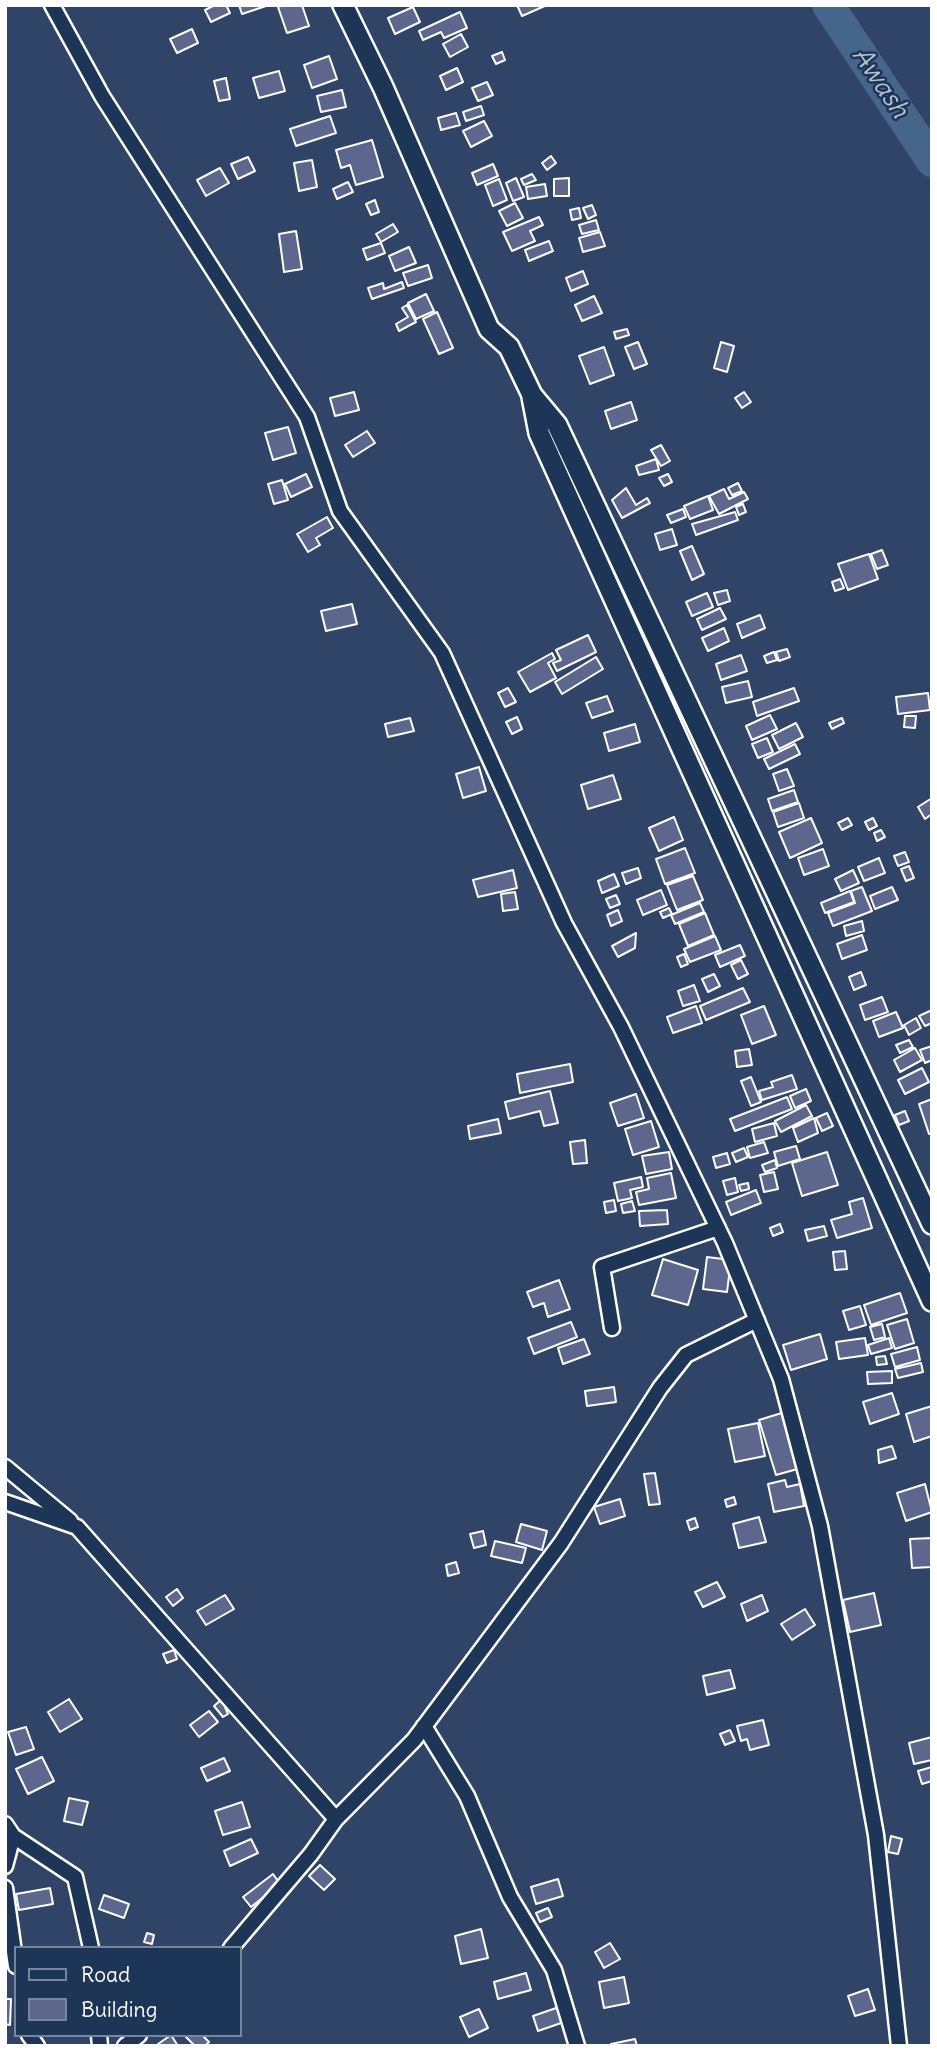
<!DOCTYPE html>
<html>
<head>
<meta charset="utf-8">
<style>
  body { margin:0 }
  #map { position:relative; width:937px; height:2051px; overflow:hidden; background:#304467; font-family:Delius,sans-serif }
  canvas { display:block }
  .frame { position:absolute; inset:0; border:7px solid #fff; pointer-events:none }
  .legend { position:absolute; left:14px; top:1946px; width:228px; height:91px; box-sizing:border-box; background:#1d3557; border:2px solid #77869a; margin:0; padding:9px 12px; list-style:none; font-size:21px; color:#fff }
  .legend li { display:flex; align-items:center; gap:14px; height:35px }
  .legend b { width:35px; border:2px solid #77869a }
</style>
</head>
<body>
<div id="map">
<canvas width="937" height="2051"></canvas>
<div class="frame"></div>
<ul class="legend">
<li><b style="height:9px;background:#1d3557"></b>Road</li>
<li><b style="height:19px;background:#5d668d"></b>Building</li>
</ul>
</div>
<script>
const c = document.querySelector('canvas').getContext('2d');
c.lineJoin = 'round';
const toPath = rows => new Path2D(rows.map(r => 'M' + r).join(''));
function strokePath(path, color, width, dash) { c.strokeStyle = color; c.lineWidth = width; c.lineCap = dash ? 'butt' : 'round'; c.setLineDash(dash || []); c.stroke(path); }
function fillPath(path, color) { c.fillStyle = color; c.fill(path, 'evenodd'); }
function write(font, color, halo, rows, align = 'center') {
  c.font = font + ' Delius,sans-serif'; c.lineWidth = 5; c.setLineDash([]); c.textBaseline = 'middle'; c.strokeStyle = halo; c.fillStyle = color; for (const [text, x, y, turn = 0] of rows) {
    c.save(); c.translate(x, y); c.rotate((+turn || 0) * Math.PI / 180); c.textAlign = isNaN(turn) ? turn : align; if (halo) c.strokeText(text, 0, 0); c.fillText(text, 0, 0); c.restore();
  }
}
strokePath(toPath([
  [828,5,932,161]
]), '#46658b', 32);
const building = toPath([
  [215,5,226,5,230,13,211,22,205,10,215,5],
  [239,5,266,5,266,6,242,14,239,5],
  [283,5,302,5,309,26,287,33,278,7,283,5],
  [517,5,547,5,522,16,517,5],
  [413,7,420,22,395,34,388,18,413,7],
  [460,12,467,28,444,38,441,32,423,40,419,31,460,12],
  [192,29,198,43,177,53,170,39,192,29],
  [461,34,468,47,450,57,443,44,461,34],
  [502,52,505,60,496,64,492,56,502,52],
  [329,56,337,79,312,88,304,65,329,56],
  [457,68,463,82,446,90,440,76,457,68],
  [279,71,285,91,259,98,253,78,279,71],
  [226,78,230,99,219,101,214,81,226,78],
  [487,82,493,95,478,101,472,88,487,82],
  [342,90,346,107,321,112,317,96,342,90],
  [481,106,484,115,466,121,463,112,481,106],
  [456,113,460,125,441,130,438,118,456,113],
  [330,116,336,133,296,146,290,129,330,116],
  [484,121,492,136,471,147,463,131,484,121],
  [372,140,383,177,356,185,350,165,341,168,336,150,372,140],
  [551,156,556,163,547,170,542,163,551,156],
  [248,157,255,171,238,179,231,164,248,157],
  [312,160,317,187,299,191,294,163,312,160],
  [493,164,498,176,477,185,472,173,493,164],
  [220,168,229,183,206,196,197,180,220,168],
  [532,174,536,180,524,185,521,179,532,174],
  [516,178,524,197,513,201,506,183,516,178],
  [569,178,569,196,554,196,554,179,569,178],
  [499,179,507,200,493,206,485,185,499,179],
  [348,182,353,192,337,199,333,189,348,182],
  [545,184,547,196,528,199,526,187,545,184],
  [375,200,379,212,371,215,366,204,375,200],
  [515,203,523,218,507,226,499,211,515,203],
  [592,205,596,215,588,219,583,208,592,205],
  [579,208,581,218,572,220,570,210,579,208],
  [539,217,543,225,530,231,535,241,512,251,503,232,539,217],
  [596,220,599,230,582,234,579,225,596,220],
  [393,224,398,232,381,242,376,234,393,224],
  [296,231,302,269,284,272,279,234,296,231],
  [600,232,605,246,583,252,579,238,600,232],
  [549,241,553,251,529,261,525,250,549,241],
  [381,243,385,253,367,260,363,249,381,243],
  [409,247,416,263,395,271,389,256,409,247],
  [428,265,432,278,408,286,403,273,428,265],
  [583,271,588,284,571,291,566,278,583,271],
  [402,282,404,288,372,299,368,288,383,283,384,289,402,282],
  [426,294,434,311,416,319,408,303,426,294],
  [594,296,602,313,582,321,575,305,594,296],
  [407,305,416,322,399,331,396,324,408,317,402,308,407,305],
  [437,312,453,348,439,354,423,319,437,312],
  [627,329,629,335,616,339,614,332,627,329],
  [638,342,647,364,634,369,625,347,638,342],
  [721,342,734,346,727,372,714,368,721,342],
  [604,347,614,375,590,384,579,356,604,347],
  [354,392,359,410,335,416,330,398,354,392],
  [744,392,751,402,742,408,735,398,744,392],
  [631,402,637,420,611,429,605,411,631,402],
  [288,427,296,453,273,460,265,433,288,427],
  [367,431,375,443,353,457,345,445,367,431],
  [661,445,670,461,661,466,651,450,661,445],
  [656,459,659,470,639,475,636,466,656,459],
  [306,474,312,487,291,497,285,484,306,474],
  [668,474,672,482,664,486,659,478,668,474],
  [282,480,288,500,274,504,268,484,282,480],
  [738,483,742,491,732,495,728,488,738,483],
  [626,488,636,505,647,498,650,503,622,518,612,500,626,488],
  [724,489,729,499,744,492,748,499,719,514,709,496,724,489],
  [708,496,713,510,690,519,684,506,708,496],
  [743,504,746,512,739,515,736,507,743,504],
  [683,509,686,517,671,523,667,515,683,509],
  [735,512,738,520,696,535,692,524,735,512],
  [327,517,333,528,316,538,320,545,308,552,297,534,327,517],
  [672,529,677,545,660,550,655,534,672,529],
  [692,546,704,574,692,580,680,551,692,546],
  [882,550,888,565,877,569,871,554,882,550],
  [869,554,878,579,848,590,838,564,869,554],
  [840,579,844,588,835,591,832,582,840,579],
  [727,590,730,601,718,605,714,593,727,590],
  [707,593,713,607,692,616,686,602,707,593],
  [352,604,357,624,326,631,321,611,352,604],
  [720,608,726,619,702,630,697,619,720,608],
  [760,615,765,628,742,638,737,624,760,615],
  [724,628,729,641,708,651,702,638,724,628],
  [588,635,596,652,557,671,553,663,561,660,556,650,588,635],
  [787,649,790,657,779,661,776,652,787,649],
  [774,652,777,660,767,663,764,656,774,652],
  [552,653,555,659,548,663,556,678,530,692,518,672,552,653],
  [741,655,747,671,721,680,716,664,741,655],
  [596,657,603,669,562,694,555,682,596,657],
  [748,681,752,697,726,703,722,687,748,681],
  [508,688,516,702,505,707,498,693,508,688],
  [794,688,799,701,757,716,753,702,794,688],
  [928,693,930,710,898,714,896,697,928,693],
  [607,696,613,711,592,718,586,703,607,696],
  [770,715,777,729,752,740,746,726,770,715],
  [905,716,916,716,915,728,904,727,905,716],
  [517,717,522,729,512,734,506,722,517,717],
  [410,718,414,731,388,737,385,724,410,718],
  [842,718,844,723,832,729,829,723,842,718],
  [796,723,803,737,779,749,772,735,796,723],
  [635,724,640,742,609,751,604,733,635,724],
  [767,738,773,752,758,758,752,744,767,738],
  [795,744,800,754,769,769,764,759,795,744],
  [479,767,486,791,463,798,456,774,479,767],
  [787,769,794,786,779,791,773,774,787,769],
  [613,775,621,799,588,809,581,785,613,775],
  [794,790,798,802,772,811,768,799,794,790],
  [932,798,932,814,925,819,918,807,932,798],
  [799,803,804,818,778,827,773,812,799,803],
  [674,817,683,840,659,851,649,828,674,817],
  [811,818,822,843,790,858,779,832,811,818],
  [848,818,852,825,842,830,838,823,848,818],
  [873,818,877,826,869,830,865,822,873,818],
  [881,830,885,837,877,841,874,833,881,830],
  [685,848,695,873,665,884,656,859,685,848],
  [823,849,829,866,804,875,798,858,823,849],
  [905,852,909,862,898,866,894,856,905,852],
  [879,858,885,873,864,881,858,867,879,858],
  [909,866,914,878,906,881,901,869,909,866],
  [638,868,641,878,626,884,622,873,638,868],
  [513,870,517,888,478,897,473,880,513,870],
  [853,870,859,883,841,891,835,879,853,870],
  [614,874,619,886,602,893,598,881,614,874],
  [693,876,703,900,677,910,667,885,693,876],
  [862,887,872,911,833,926,828,913,855,903,851,891,862,887],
  [892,887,898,900,875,909,870,896,892,887],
  [661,890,667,905,643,915,637,900,661,890],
  [850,891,854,902,825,913,821,903,850,891],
  [515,892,518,909,503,911,501,894,515,892],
  [616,895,620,904,610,908,606,899,616,895],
  [700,903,704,912,675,924,671,915,700,903],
  [669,908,672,914,663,918,660,912,669,908],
  [618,910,622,921,611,926,607,915,618,910],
  [705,913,714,935,688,946,679,924,705,913],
  [862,921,864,931,846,936,844,926,862,921],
  [636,933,635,948,618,957,612,946,636,933],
  [862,935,867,950,842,959,837,944,862,935],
  [715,936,721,950,690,962,684,949,715,936],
  [740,945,745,956,720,967,715,955,740,945],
  [684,954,688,964,681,967,677,957,684,954],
  [741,960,748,974,738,979,731,965,741,960],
  [861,972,866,985,854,990,849,977,861,972],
  [714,974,720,986,708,992,702,979,714,974],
  [694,985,700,1001,683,1006,678,991,694,985],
  [743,988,750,1002,706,1020,700,1006,743,988],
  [882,997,888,1012,865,1020,860,1005,882,997],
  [696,1006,702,1023,673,1033,667,1017,696,1006],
  [764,1006,776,1035,752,1044,741,1015,764,1006],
  [932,1010,932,1023,925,1026,919,1016,932,1010],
  [896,1012,903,1028,879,1037,873,1021,896,1012],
  [916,1018,921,1028,909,1035,904,1025,916,1018],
  [909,1040,913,1047,900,1053,896,1045,909,1040],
  [932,1046,932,1060,925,1063,920,1050,932,1046],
  [915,1048,922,1060,900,1072,894,1060,915,1048],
  [749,1049,752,1065,737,1067,735,1051,749,1049],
  [570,1064,573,1082,520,1093,517,1074,570,1064],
  [922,1068,929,1082,905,1094,898,1080,922,1068],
  [792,1075,797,1089,762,1100,759,1091,773,1087,771,1082,792,1075],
  [751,1077,761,1102,751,1106,741,1081,751,1077],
  [806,1089,811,1101,795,1108,790,1096,806,1089],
  [550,1091,558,1123,544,1126,540,1111,509,1119,505,1102,550,1091],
  [636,1094,644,1118,618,1126,610,1103,636,1094],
  [787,1097,792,1109,735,1131,730,1119,787,1097],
  [932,1099,932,1133,929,1134,919,1104,932,1099],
  [806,1105,812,1116,781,1132,775,1121,806,1105],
  [905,1111,909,1121,899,1125,895,1115,905,1111],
  [827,1113,833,1126,822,1131,816,1118,827,1113],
  [814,1118,818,1133,798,1142,793,1128,814,1118],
  [498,1119,501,1133,470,1139,468,1126,498,1119],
  [651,1121,659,1147,633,1155,625,1129,651,1121],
  [774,1123,777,1136,755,1142,752,1129,774,1123],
  [585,1140,587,1163,573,1164,570,1142,585,1140],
  [764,1142,768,1153,750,1158,747,1147,764,1142],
  [796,1146,800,1159,778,1166,774,1152,796,1146],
  [744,1148,748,1157,736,1162,732,1153,744,1148],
  [669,1152,672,1169,646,1174,642,1156,669,1152],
  [827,1152,838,1185,802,1196,792,1163,827,1152],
  [727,1153,730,1164,716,1168,713,1157,727,1153],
  [775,1160,777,1168,765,1172,762,1165,775,1160],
  [774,1172,778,1189,764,1192,760,1175,774,1172],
  [671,1173,676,1198,639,1205,636,1192,649,1189,647,1178,671,1173],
  [641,1177,643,1187,630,1190,632,1198,618,1201,614,1183,641,1177],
  [735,1178,738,1192,727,1195,723,1181,735,1178],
  [748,1183,749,1189,741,1191,739,1185,748,1183],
  [756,1190,761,1203,731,1215,726,1202,756,1190],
  [863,1198,872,1228,837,1238,831,1220,852,1214,849,1202,863,1198],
  [614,1200,616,1211,606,1213,604,1202,614,1200],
  [632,1201,635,1211,623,1213,621,1204,632,1201],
  [667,1210,668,1224,640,1226,639,1211,667,1210],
  [780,1224,783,1232,773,1236,770,1228,780,1224],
  [824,1226,827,1236,808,1241,805,1230,824,1226],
  [845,1251,847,1269,835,1270,833,1252,845,1251],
  [707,1257,731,1260,727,1292,703,1289,707,1257],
  [663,1259,698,1270,688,1305,652,1295,663,1259],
  [559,1280,570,1309,548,1317,544,1303,533,1307,527,1292,559,1280],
  [900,1293,907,1313,871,1325,864,1305,900,1293],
  [860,1306,866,1325,849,1330,843,1311,860,1306],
  [907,1319,914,1343,895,1349,887,1325,907,1319],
  [571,1322,577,1337,534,1354,528,1338,571,1322],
  [882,1324,885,1337,874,1340,870,1327,882,1324],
  [820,1334,827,1359,791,1370,783,1345,820,1334],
  [865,1338,868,1355,839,1359,836,1342,865,1338],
  [889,1338,892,1348,871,1354,868,1345,889,1338],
  [584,1339,590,1354,563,1364,558,1348,584,1339],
  [917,1347,920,1360,895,1367,891,1354,917,1347],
  [885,1356,887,1364,877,1365,876,1357,885,1356],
  [921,1363,923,1372,898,1378,895,1369,921,1363],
  [892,1371,892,1383,868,1384,867,1372,892,1371],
  [614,1387,616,1402,587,1406,585,1391,614,1387],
  [892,1393,899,1414,870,1424,863,1402,892,1393],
  [932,1406,932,1436,914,1442,906,1414,932,1406],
  [785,1412,801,1468,776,1475,759,1420,785,1412],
  [758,1423,765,1456,735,1462,728,1429,758,1423],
  [892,1446,896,1458,879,1463,878,1450,892,1446],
  [655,1473,660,1504,649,1505,644,1474,655,1473],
  [785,1480,787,1487,800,1484,804,1506,774,1512,768,1484,785,1480],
  [925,1484,932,1512,906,1521,897,1493,925,1484],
  [734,1497,736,1504,727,1507,725,1500,734,1497],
  [620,1499,625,1516,600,1524,594,1507,620,1499],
  [759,1517,766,1542,739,1548,733,1524,759,1517],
  [695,1518,698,1527,690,1530,687,1521,695,1518],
  [521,1524,547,1531,542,1550,516,1542,521,1524],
  [483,1531,486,1545,474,1548,470,1534,483,1531],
  [932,1538,932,1567,912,1568,910,1539,932,1538],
  [495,1541,526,1548,522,1563,491,1556,495,1541],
  [456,1562,459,1573,448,1576,446,1565,456,1562],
  [717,1582,725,1597,703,1607,695,1592,717,1582],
  [177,1589,183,1598,173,1606,166,1597,177,1589],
  [874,1593,881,1625,850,1632,843,1600,874,1593],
  [225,1595,234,1609,206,1625,197,1611,225,1595],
  [762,1595,768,1611,747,1621,741,1604,762,1595],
  [805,1609,815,1625,792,1640,781,1624,805,1609],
  [174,1650,177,1659,167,1663,163,1654,174,1650],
  [730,1670,735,1688,707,1695,703,1676,730,1670],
  [69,1699,82,1719,60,1732,48,1712,69,1699],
  [222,1699,228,1706,225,1707,228,1714,223,1717,214,1706,222,1699],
  [209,1711,218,1722,199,1737,190,1725,209,1711],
  [763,1720,769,1745,750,1750,747,1739,741,1741,737,1726,763,1720],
  [26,1727,34,1749,16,1755,8,1732,26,1727],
  [730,1730,735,1741,725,1745,720,1734,730,1730],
  [932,1737,932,1760,914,1764,909,1743,932,1737],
  [42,1757,54,1781,28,1794,16,1769,42,1757],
  [224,1758,230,1771,207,1781,201,1768,224,1758],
  [932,1767,932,1781,922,1784,918,1771,932,1767],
  [69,1798,88,1802,82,1825,64,1821,69,1798],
  [242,1802,250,1827,223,1835,215,1811,242,1802],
  [891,1836,902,1839,898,1854,888,1852,891,1836],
  [251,1839,258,1853,230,1866,224,1851,251,1839],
  [320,1865,335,1879,324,1890,309,1876,320,1865],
  [273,1874,280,1884,251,1907,243,1897,273,1874],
  [558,1879,563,1896,536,1904,531,1887,558,1879],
  [50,1888,53,1904,19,1910,16,1894,50,1888],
  [104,1895,129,1904,124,1918,99,1909,104,1895],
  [548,1908,552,1917,540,1922,536,1913,548,1908],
  [481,1929,488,1958,461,1964,455,1936,481,1929],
  [147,1933,154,1935,152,1944,144,1942,147,1933],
  [610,1943,620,1959,604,1968,595,1952,610,1943],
  [526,1973,531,1990,498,1999,494,1982,526,1973],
  [624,1977,629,2003,604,2008,599,1982,624,1977],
  [868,1989,875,2010,855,2016,848,1996,868,1989],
  [5,1999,11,1999,10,2025,5,2024,5,1999],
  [559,2007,564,2022,538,2031,533,2016,559,2007],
  [479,2009,488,2028,469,2037,460,2017,479,2009],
  [171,2035,178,2046,159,2046,158,2044,171,2035],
  [184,2035,202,2035,209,2042,205,2046,195,2046,184,2035],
  [635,2039,637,2046,611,2046,611,2044,635,2039]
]);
fillPath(building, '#5d668d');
strokePath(building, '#fff', 2);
const minor = toPath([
  [52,5,102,96,307,417,340,511,442,653,564,923,621,1027,725,1243,781,1379,820,1526,876,1835,899,2046],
  [612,1328,602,1267,718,1228],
  [5,1467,70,1521],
  [5,1502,77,1527,336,1819],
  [424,1726,467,1796,510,1897,554,1970,577,2046],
  [5,1824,13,1836,75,1877,91,1948],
  [5,1866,13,1836],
  [5,1888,16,1966],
  [231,1948,311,1854,336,1819,414,1740,561,1543,660,1388,686,1355,757,1320],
  [29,2035,37,2046],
  [99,2035,100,2046],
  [125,2046,139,2035]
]);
const secondary = toPath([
  [343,5,383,87,489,329,509,347,532,395,557,425,932,1224],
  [532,397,539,433,932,1301]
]);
strokePath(minor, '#fff', 19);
strokePath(secondary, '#fff', 24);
strokePath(minor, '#1d3557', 14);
strokePath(secondary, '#1d3557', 19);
write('italic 26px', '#b5c1d1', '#1d3557', [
  ["Awash",880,83,56]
]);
</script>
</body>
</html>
